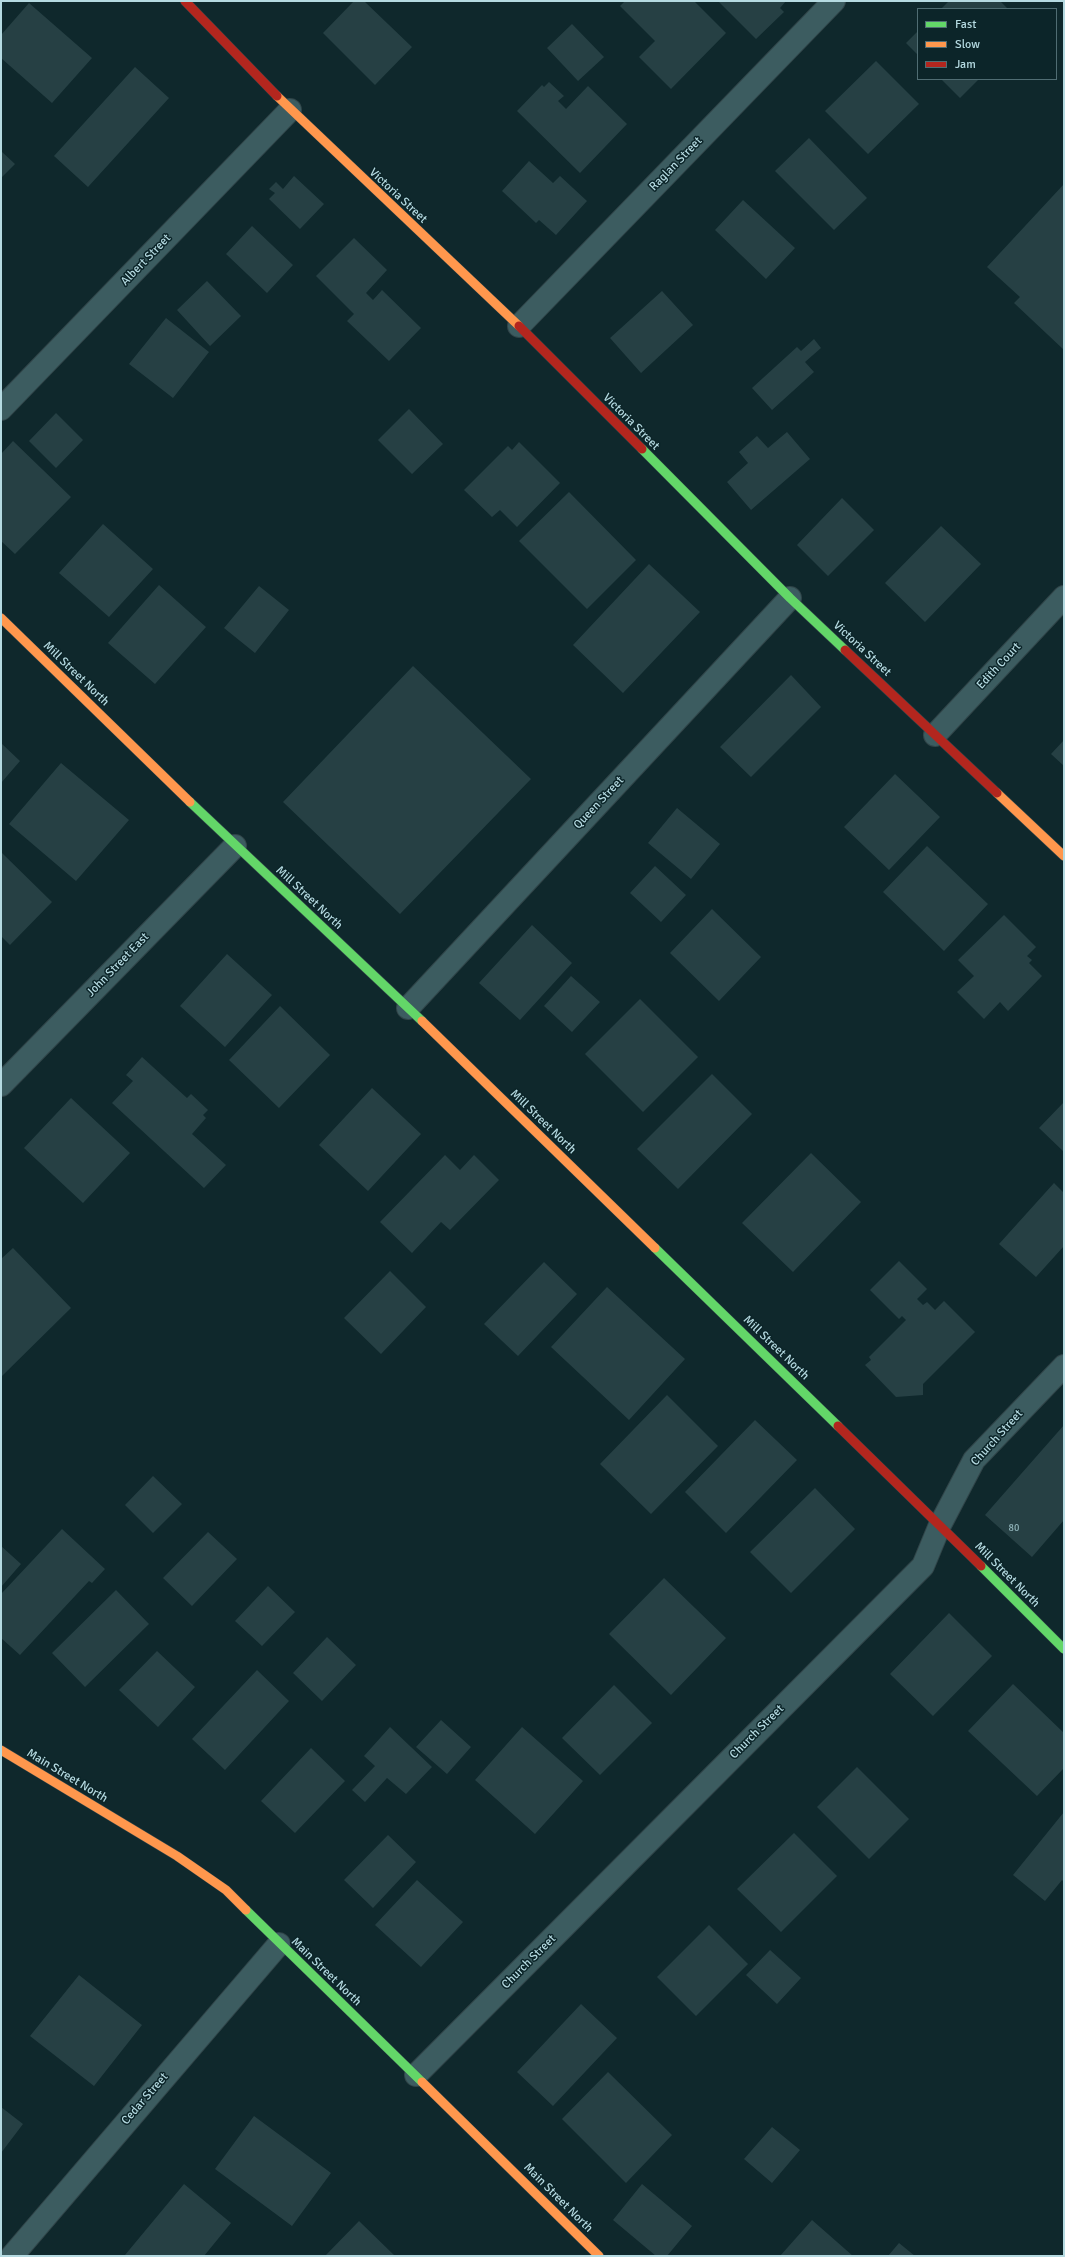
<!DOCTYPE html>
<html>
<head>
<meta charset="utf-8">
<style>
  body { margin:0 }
  #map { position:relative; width:1065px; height:2257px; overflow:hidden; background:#0f282c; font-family:Signika,sans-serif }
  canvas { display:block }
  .frame { position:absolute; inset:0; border:2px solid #b5dae1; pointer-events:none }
  .legend { position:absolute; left:917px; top:8px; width:140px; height:72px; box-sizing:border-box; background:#0c2529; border:1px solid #506d73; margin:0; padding:5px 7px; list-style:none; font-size:12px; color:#b5dae1 }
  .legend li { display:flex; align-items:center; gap:8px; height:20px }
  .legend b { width:20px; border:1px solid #506d73 }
</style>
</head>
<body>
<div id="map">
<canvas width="1065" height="2257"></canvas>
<div class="frame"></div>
<ul class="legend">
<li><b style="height:5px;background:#63d668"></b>Fast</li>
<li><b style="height:5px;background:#ff974d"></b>Slow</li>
<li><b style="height:5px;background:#b3261e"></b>Jam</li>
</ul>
</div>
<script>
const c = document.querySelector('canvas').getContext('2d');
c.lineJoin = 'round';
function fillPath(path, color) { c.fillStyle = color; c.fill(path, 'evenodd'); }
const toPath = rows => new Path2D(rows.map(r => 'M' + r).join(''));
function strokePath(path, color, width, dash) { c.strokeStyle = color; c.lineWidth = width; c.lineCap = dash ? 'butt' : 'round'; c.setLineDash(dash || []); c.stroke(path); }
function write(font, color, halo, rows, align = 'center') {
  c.font = font + ' Signika,sans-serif'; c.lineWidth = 3; c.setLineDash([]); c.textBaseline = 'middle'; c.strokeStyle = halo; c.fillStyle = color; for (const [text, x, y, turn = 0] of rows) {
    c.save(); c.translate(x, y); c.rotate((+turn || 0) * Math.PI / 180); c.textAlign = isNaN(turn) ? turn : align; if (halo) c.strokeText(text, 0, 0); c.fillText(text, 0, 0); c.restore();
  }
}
fillPath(toPath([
  [354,1,364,1,412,47,375,85,323,33],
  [625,1,694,1,726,33,671,89,639,57,655,41,620,6],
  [718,1,786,1,780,8,784,12,756,39],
  [949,1,1000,1,1008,9,941,9],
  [29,3,92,58,52,103,1,58,1,35],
  [572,24,604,57,578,81,547,48],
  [918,31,918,55,906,43],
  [876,61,919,104,868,154,825,111],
  [135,67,169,98,88,187,54,156],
  [941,79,979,79,960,98],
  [549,82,564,96,558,101,566,109,588,86,627,124,580,173,517,111,542,85,544,87],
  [809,138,867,198,834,230,775,171],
  [1,151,15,164,1,178],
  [529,161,553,183,560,176,587,201,556,235,539,220,536,223,502,191],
  [294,176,324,204,300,229,269,199,275,193,269,189,276,182,283,189],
  [1064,184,1064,350,1014,303,1020,297,987,267],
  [743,200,795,248,766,279,715,230],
  [252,226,293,265,267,293,226,254],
  [354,238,387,270,366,293,373,300,382,290,421,328,389,361,347,321,354,314,316,276],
  [207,281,241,316,210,346,177,310],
  [662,291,693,325,641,373,610,338],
  [166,318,209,352,173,398,129,364],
  [814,339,821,348,805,362,814,372,772,410,752,388,797,347,801,351],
  [409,409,443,444,412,474,378,440],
  [56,413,83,440,56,468,29,441],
  [787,432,810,459,751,510,727,482,748,463,739,452,757,436,768,448],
  [13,441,71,497,15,554,1,541,1,454],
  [519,442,560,483,517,527,500,510,492,517,464,490,508,446,512,450],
  [569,492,636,560,587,609,519,541],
  [842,498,874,530,828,576,797,545],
  [103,524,153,569,109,617,59,573],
  [941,526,981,564,925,622,885,583],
  [649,564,700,612,623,693,573,645],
  [159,585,206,627,155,684,108,643],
  [259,586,289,610,255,653,224,628],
  [413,666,531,779,400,914,283,802],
  [791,675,821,707,751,777,720,747],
  [1064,740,1064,766,1051,754],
  [1,743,20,761,1,783],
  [61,763,129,820,76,881,9,824],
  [895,774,940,817,889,870,844,827],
  [677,808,720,844,691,879,648,843],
  [927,846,988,904,944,951,883,892],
  [1,852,52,902,10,945,1,936],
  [655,866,686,895,661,922,630,893],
  [712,909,761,957,719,1001,670,953],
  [1004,915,1036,947,1027,956,1032,960,1029,963,1042,976,1008,1011,1000,1002,984,1019,957,992,974,976,958,960],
  [532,925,572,963,520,1020,479,983],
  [227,954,272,995,225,1047,180,1006],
  [571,976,600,1002,572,1032,544,1006],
  [640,999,698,1057,643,1112,585,1054],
  [280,1006,330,1055,279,1108,229,1060],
  [142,1057,187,1098,191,1094,208,1110,203,1115,206,1118,192,1134,226,1165,204,1188,112,1103,133,1081,126,1075],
  [712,1074,752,1114,678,1189,637,1149],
  [372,1088,421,1134,368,1191,319,1145],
  [71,1098,130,1153,83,1203,24,1148],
  [1064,1102,1064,1152,1039,1128],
  [811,1153,861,1202,793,1272,742,1223],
  [445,1155,460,1170,474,1155,499,1180,450,1230,441,1222,412,1253,380,1222],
  [1054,1183,1064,1193,1064,1246,1036,1277,999,1244],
  [13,1248,71,1308,1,1377,1,1259],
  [899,1261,927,1289,917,1299,923,1305,927,1302,935,1310,944,1301,975,1332,923,1384,923,1395,896,1397,865,1365,871,1360,869,1357,906,1320,902,1316,899,1319,870,1290],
  [544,1262,577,1294,518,1356,484,1324],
  [390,1271,426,1307,381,1354,344,1318],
  [607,1287,685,1359,629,1420,551,1347],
  [667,1395,718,1446,651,1514,600,1464],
  [755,1420,797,1460,726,1533,685,1492],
  [1064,1425,1064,1520,1032,1557,985,1515],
  [153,1476,182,1504,153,1533,125,1505],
  [815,1488,855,1529,791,1593,750,1552],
  [62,1529,105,1569,92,1583,89,1581,20,1655,1,1638,1,1594],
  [208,1532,237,1559,192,1606,163,1578],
  [1,1546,21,1564,1,1587],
  [664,1578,726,1638,671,1695,609,1634],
  [268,1586,295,1612,262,1646,235,1621],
  [116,1590,149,1624,85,1687,52,1653],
  [949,1613,992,1656,933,1716,890,1674],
  [327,1637,356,1665,322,1701,293,1673],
  [157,1651,195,1687,158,1727,119,1690],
  [257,1670,289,1701,225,1770,192,1739],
  [1013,1684,1064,1733,1064,1768,1037,1796,968,1731],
  [614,1685,652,1723,600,1775,562,1738],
  [441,1720,471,1747,447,1774,416,1747],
  [390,1727,432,1767,406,1794,387,1778,365,1802,352,1790,375,1766,364,1756],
  [522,1727,583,1781,535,1834,475,1780],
  [311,1748,345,1781,295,1833,261,1801],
  [857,1767,909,1819,869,1859,817,1807],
  [1064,1812,1064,1882,1062,1880,1045,1901,1013,1875],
  [794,1833,837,1876,781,1932,737,1889],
  [388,1835,416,1862,373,1908,344,1880],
  [417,1880,463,1922,421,1967,375,1925],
  [709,1925,748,1964,696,2016,657,1977],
  [770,1950,801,1978,777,2004,746,1975],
  [79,1975,142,2025,94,2086,30,2036],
  [581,2004,617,2038,553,2106,517,2072],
  [608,2072,672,2135,626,2183,562,2119],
  [1,2107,23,2124,1,2153],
  [254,2116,331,2173,292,2226,215,2169],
  [772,2127,800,2150,772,2183,744,2159],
  [184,2184,231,2223,204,2256,126,2256,125,2255],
  [642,2184,692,2226,667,2256,656,2256,613,2220],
  [812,2220,853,2256,780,2256],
  [359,2221,395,2256,325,2256],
  [899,2243,915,2256,888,2256]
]), '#264044');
const street = toPath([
  [519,326,834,1],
  [1,409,290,110],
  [935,735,1064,597],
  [408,1008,790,598],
  [1,1085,235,846],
  [416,2075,923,1566,940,1525,974,1460,1064,1366],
  [12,2256,279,1944]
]);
const fast = toPath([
  [642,449,790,598,845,650],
  [190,802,422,1021],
  [655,1248,838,1426],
  [981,1566,1064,1649],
  [246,1910,422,2082]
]);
const slow = toPath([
  [277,96,519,326],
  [1,618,190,802],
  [997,793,1064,856],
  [422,1021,655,1248],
  [1,1750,177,1856,226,1890,246,1910],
  [422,2082,599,2256]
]);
const jam = toPath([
  [185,1,277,96],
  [519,326,642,449],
  [845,650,997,793],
  [838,1426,981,1566]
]);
strokePath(street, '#314549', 24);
strokePath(fast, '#314549', 10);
strokePath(slow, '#314549', 10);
strokePath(jam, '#314549', 10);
strokePath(street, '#3c5c60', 22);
strokePath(fast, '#63d668', 9);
strokePath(slow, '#ff974d', 9);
strokePath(jam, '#b3261e', 9);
write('10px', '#91b4ba', null, [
  ["80",1014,1528]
]);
write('12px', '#b5dae1', '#0c2529', [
  ["Raglan Street",676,164,-46],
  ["Victoria Street",398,196,43],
  ["Albert Street",146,260,-46],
  ["Victoria Street",631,422,45],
  ["Victoria Street",862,649,43],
  ["Edith Court",999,666,-47],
  ["Mill Street North",76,674,44],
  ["Queen Street",599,803,-47],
  ["Mill Street North",309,898,43],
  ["John Street East",118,965,-46],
  ["Mill Street North",543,1122,44],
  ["Mill Street North",776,1348,44],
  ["Church Street",997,1438,-48],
  ["Mill Street North",1007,1575,45],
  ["Church Street",757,1732,-45],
  ["Main Street North",67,1776,31],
  ["Church Street",529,1962,-45],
  ["Main Street North",326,1972,44],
  ["Cedar Street",145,2099,-49],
  ["Main Street North",558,2198,45]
]);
</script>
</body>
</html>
